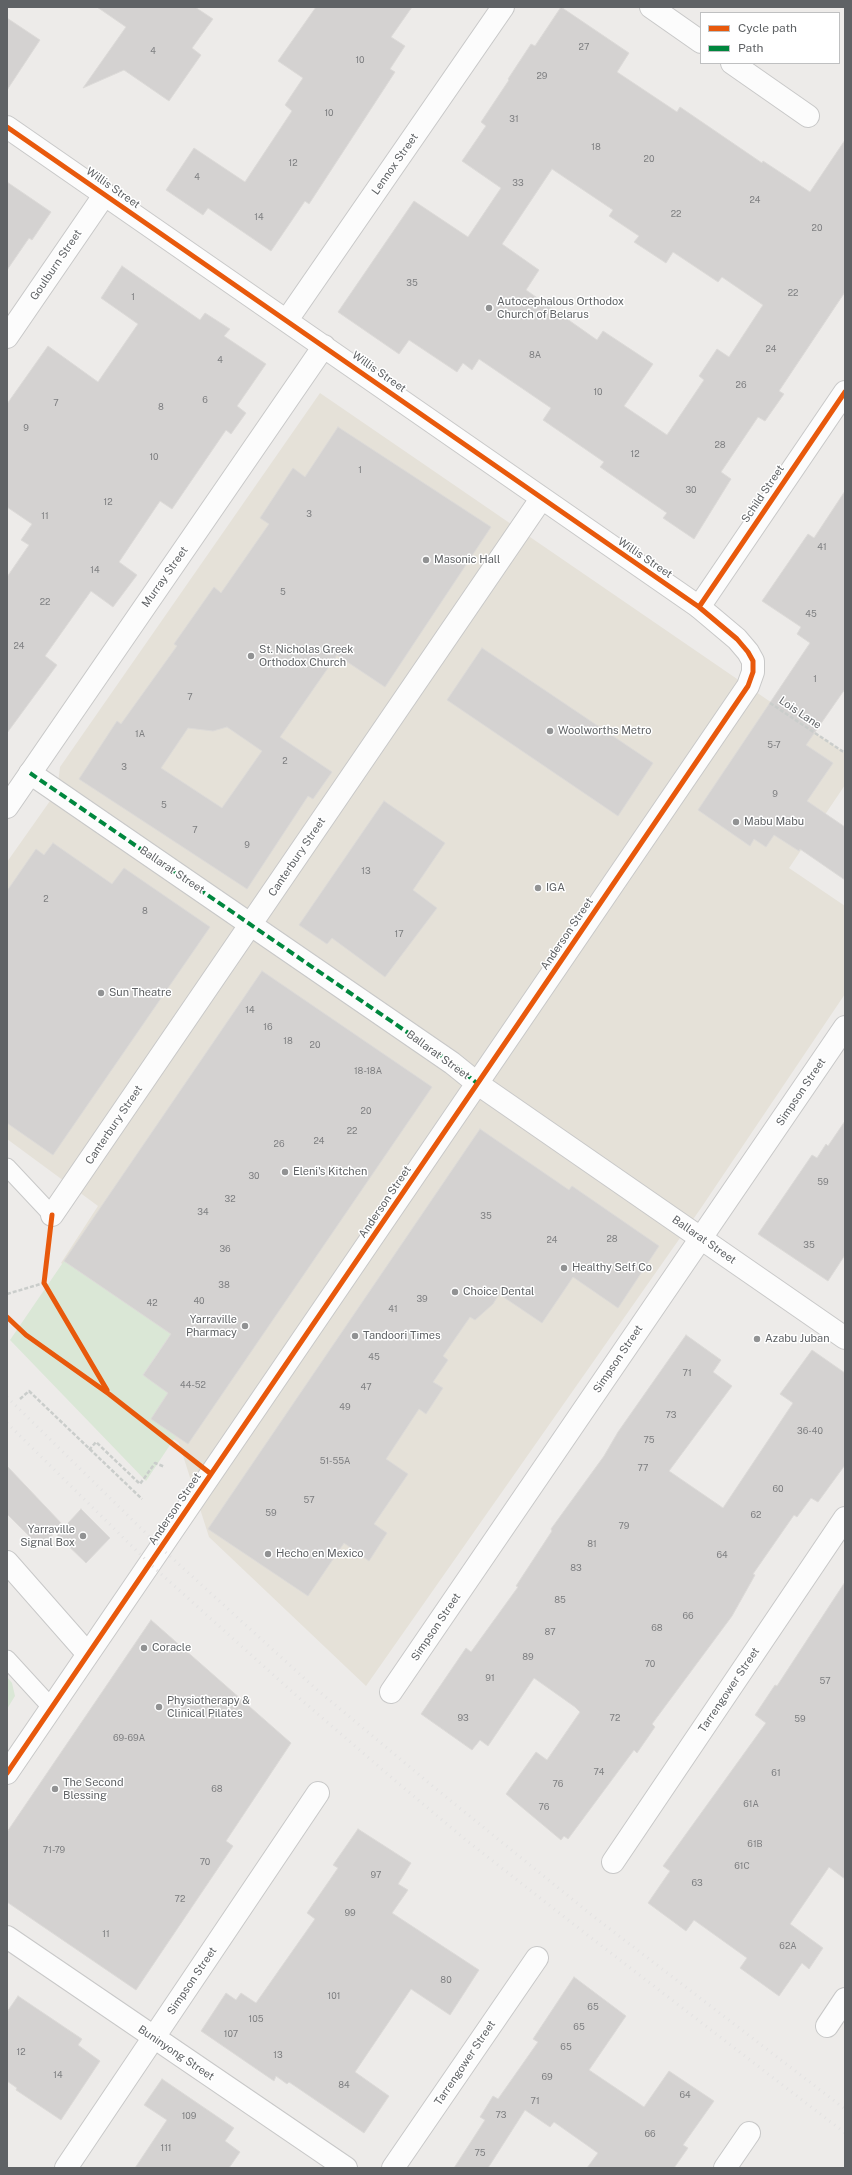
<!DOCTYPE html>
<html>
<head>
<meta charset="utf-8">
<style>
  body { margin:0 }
  #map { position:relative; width:852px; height:2175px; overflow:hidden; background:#edebe9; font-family:"Public Sans",sans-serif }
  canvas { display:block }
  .frame { position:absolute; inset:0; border:8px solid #5f6265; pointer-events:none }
  .legend { position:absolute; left:700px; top:12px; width:140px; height:52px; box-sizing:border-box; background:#fff; border:1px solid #bfc0c1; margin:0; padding:5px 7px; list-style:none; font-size:12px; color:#5f6265 }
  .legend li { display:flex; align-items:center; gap:8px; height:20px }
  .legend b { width:20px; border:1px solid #bfc0c1 }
</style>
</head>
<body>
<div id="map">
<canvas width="852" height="2175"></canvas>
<div class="frame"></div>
<ul class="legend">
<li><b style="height:5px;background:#e8590c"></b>Cycle path</li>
<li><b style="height:5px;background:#00873e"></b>Path</li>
</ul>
</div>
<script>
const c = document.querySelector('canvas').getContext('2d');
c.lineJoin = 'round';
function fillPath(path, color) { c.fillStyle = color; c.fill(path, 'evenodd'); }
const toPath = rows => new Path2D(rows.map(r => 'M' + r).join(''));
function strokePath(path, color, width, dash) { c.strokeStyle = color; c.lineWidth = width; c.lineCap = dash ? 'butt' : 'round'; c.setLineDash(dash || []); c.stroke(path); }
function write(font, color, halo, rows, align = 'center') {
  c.font = font + ' "Public Sans",sans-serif'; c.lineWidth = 3; c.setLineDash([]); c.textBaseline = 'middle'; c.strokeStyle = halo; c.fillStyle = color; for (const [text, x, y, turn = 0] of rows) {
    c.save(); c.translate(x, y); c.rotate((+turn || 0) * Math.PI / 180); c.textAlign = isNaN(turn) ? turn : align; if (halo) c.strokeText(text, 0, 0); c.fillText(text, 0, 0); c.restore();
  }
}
fillPath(toPath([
  [320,393,845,753,845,785,789,868,845,906,845,994,701,1208,366,1686,209,1537,179,1443,147,1419,144,1377,169,1336,61,1263,98,1206,7,1139,7,862,57,791,60,767]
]), '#e5e1d8');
fillPath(toPath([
  [64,1261,171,1334,143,1375,168,1393,151,1419,176,1436,146,1481,10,1340],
  [7,1677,12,1683,15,1696,7,1709]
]), '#dae7d6');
const building = toPath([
  [97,7,195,7,213,19,192,48,201,55,169,101,124,70,83,88,126,27,97,7],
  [316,7,412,7,391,37,405,46,390,69,395,72,309,204,305,201,271,251,208,208,203,215,166,190,194,148,245,182,292,111,285,105,303,78,278,61,316,7],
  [561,7,629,53,617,72,677,112,680,107,762,163,763,161,810,192,845,140,845,292,779,391,784,394,765,421,758,417,721,472,731,479,694,539,663,518,667,513,600,467,604,462,543,420,551,408,479,359,472,370,463,363,457,372,409,340,399,354,338,312,414,201,468,237,501,188,462,161,486,126,481,122,509,80,508,79,531,44,535,46,561,7],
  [552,169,613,210,609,216,639,236,634,242,666,263,673,252,718,282,722,277,763,305,729,357,717,349,699,376,704,380,667,435,624,406,653,364,603,331,597,340,526,290,539,270,502,244,552,169],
  [7,18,40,40,7,90,7,18],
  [7,182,51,212,32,240,29,238,7,270,7,182],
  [122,266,200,320,205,313,230,329,224,336,266,364,237,406,246,413,231,434,226,430,172,509,160,501,119,562,137,575,113,607,91,591,45,656,57,665,7,733,7,577,29,545,21,540,32,524,7,507,7,404,48,346,98,382,138,324,101,298,122,266],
  [338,427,491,527,385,687,337,655,280,737,332,772,313,799,308,796,247,889,79,779,117,721,121,724,177,646,174,644,214,587,221,593,269,524,260,518,293,468,305,477,338,427],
  [227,727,262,751,222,808,161,768,188,728,213,731,227,727],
  [845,491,845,689,806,745,833,763,807,801,845,827,845,880,800,849,799,851,774,835,766,847,754,839,750,846,698,810,810,643,797,634,801,627,762,601,808,534,814,538,845,491],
  [482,648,653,763,618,816,447,700,482,648],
  [384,801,445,843,413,890,437,908,385,977,332,938,327,944,299,925,384,801],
  [53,843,112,884,124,868,210,927,53,1155,7,1123,7,891,36,849,44,855,53,843],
  [262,971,432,1087,188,1444,151,1419,168,1393,143,1375,171,1334,64,1261,262,971],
  [845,1121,845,1255,828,1281,758,1234,812,1155,817,1158,826,1144,828,1146,845,1121],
  [480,1129,569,1190,572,1186,659,1246,618,1308,573,1277,542,1323,499,1294,493,1304,475,1320,470,1317,443,1356,448,1360,433,1382,443,1388,426,1414,419,1409,386,1459,408,1474,374,1524,387,1533,369,1561,344,1543,308,1596,208,1529,480,1129],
  [686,1335,721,1360,713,1372,732,1386,669,1471,723,1508,793,1403,780,1394,812,1350,845,1373,845,1465,818,1502,811,1498,797,1517,794,1515,753,1574,755,1575,732,1616,652,1724,655,1727,637,1753,634,1750,568,1839,564,1836,561,1840,506,1794,536,1752,547,1760,580,1712,575,1707,534,1678,488,1746,480,1740,472,1750,421,1714,466,1648,471,1652,518,1587,516,1586,552,1531,551,1529,604,1456,618,1432,686,1335],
  [7,1466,63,1525,40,1547,7,1514,7,1466],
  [81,1509,110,1538,86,1563,57,1535,81,1509],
  [845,1582,845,1879,829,1867,790,1924,823,1948,809,1969,802,1963,779,1996,740,1968,747,1958,694,1920,686,1931,648,1903,670,1871,663,1866,766,1723,755,1715,775,1685,777,1686,845,1582],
  [151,1620,291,1743,226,1841,233,1846,136,1990,7,1902,7,1832,151,1620],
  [358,1829,411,1863,398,1884,408,1890,392,1913,479,1970,450,2015,411,1989,355,2072,389,2096,364,2133,289,2082,287,2084,276,2076,274,2081,201,2031,226,1993,236,2000,241,1993,256,2003,315,1919,307,1913,338,1868,333,1865,358,1829],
  [574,1977,626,2016,589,2070,644,2107,669,2071,714,2101,683,2145,688,2148,674,2168,587,2168,598,2153,554,2122,550,2127,525,2110,488,2168,454,2168,485,2120,480,2117,493,2096,498,2099,538,2042,533,2039,574,1977],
  [18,1996,82,2039,78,2045,100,2061,61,2120,16,2090,17,2088,7,2081,7,2012,18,1996],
  [162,2079,234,2128,225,2141,240,2152,229,2168,135,2168,167,2120,144,2105,162,2079]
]);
fillPath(building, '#d4d2d1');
strokePath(building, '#dcdad8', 1);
const service = toPath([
  [7,1167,52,1215],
  [7,1659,51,1707]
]);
const pedestrian = toPath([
  [30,773,452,1063,478,1084]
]);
const minor = toPath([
  [651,7,701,42],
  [732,63,808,116],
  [7,127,699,607],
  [287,320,503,7],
  [7,337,105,194],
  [7,807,324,346],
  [478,1084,845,1338],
  [52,1215,541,499],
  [7,1562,87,1653],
  [391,1692,845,1027],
  [613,1862,845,1518],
  [7,1937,346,2168],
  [827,2026,845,1999],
  [66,2168,318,1793],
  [393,2168,537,1958],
  [725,2168,749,2133]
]);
const tertiary = toPath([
  [7,1773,748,686,753,672,753,661,748,652,737,639,699,607,845,392]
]);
strokePath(service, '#c8c8c8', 19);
strokePath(pedestrian, '#c8c8c8', 24);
strokePath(minor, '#c8c8c8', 24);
strokePath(tertiary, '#c8c8c8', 24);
strokePath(toPath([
  [770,703,845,753],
  [7,1294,44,1283],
  [20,1399,29,1391,142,1499],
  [89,1450,96,1442,140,1484,155,1463,165,1467]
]), '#cacdcb', 2.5, [4, 2]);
strokePath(service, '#fcfcfc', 17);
strokePath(pedestrian, '#fcfcfc', 22);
strokePath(minor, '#fcfcfc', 22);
strokePath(tertiary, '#fcfcfc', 22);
strokePath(toPath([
  [7,1397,161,1548,315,1688,435,1788,593,1916,845,2109],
  [7,1423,150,1564,298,1697,398,1783,466,1840,581,1930,845,2133]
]), '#e3e2e2', 3, [1, 5]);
strokePath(toPath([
  [30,773,452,1063,478,1084]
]), '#00873e', 4, [8, 4]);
strokePath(toPath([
  [7,127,699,607,737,639,748,652,753,661,753,672,748,686,516,1027,7,1773],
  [699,607,845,392],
  [52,1215,44,1283,107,1390],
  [7,1317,26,1335,109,1394,211,1474]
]), '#e8590c', 5);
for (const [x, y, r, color] of [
  [489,308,4,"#919293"],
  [426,560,4,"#919293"],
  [251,656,4,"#919293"],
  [550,731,4,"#919293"],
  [736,822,4,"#919293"],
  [538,888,4,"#919293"],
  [101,993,4,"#919293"],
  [285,1172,4,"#919293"],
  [564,1268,4,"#919293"],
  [455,1292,4,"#919293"],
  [245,1326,4,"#919293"],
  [355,1336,4,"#919293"],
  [757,1339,4,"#919293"],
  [83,1536,4,"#919293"],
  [268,1554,4,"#919293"],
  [144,1648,4,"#919293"],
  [159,1707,4,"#919293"],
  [55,1789,4,"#919293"]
]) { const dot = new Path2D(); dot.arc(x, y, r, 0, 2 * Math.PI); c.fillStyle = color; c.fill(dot); strokePath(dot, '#fff', 1.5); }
write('9px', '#7e7f81', null, [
  ["27",584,47],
  ["4",153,51],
  ["10",360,60],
  ["29",542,76],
  ["10",329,113],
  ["31",514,119],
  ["18",596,147],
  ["20",649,159],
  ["12",293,163],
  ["4",197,177],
  ["33",518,183],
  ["24",755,200],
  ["22",676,214],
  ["14",259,217],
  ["20",817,228],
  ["35",412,283],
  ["22",793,293],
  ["1",133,297],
  ["24",771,349],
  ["8A",535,355],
  ["4",220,360],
  ["26",741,385],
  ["10",598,392],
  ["6",205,400],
  ["7",56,403],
  ["8",161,407],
  ["9",26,428],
  ["28",720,445],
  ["12",635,454],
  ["10",154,457],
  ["1",360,470],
  ["30",691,490],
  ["12",108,502],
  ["3",309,514],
  ["11",45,516],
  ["41",822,547],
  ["14",95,570],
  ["5",283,592],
  ["22",45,602],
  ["45",811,614],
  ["24",19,646],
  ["1",815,679],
  ["7",190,697],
  ["1A",140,734],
  ["5-7",774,745],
  ["2",285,761],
  ["3",124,767],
  ["9",775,794],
  ["5",164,805],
  ["7",195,830],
  ["9",247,845],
  ["13",366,871],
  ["2",46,899],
  ["8",145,911],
  ["17",399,934],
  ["14",250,1010],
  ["16",268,1027],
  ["18",288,1041],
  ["20",315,1045],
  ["18-18A",368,1071],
  ["20",366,1111],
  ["22",352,1131],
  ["24",319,1141],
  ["26",279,1144],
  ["30",254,1176],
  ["59",823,1182],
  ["32",230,1199],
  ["34",203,1212],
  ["35",486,1216],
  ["28",612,1239],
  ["24",552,1240],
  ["35",809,1245],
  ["36",225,1249],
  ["38",224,1285],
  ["39",422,1299],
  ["40",199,1301],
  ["42",152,1303],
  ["41",393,1309],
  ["45",374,1357],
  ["71",687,1373],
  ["44-52",193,1385],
  ["47",366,1387],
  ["49",345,1407],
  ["73",671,1415],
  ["36-40",810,1431],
  ["75",649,1440],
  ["51-55A",335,1461],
  ["77",643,1468],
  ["60",778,1489],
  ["57",309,1500],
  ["59",271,1513],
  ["62",756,1515],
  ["79",624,1526],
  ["81",592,1544],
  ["64",722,1555],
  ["83",576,1568],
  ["85",560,1600],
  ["66",688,1616],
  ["68",657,1628],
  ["87",550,1632],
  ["89",528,1657],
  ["70",650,1664],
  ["91",490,1678],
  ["57",825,1681],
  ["93",463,1718],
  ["72",615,1718],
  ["59",800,1719],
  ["69-69A",129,1738],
  ["74",599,1772],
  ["61",776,1773],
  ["76",558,1784],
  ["68",217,1789],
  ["61A",751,1804],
  ["76",544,1807],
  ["61B",755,1844],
  ["71-79",54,1850],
  ["70",205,1862],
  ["61C",742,1866],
  ["97",376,1875],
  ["63",697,1883],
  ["72",180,1899],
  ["99",350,1913],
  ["11",106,1934],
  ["62A",788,1946],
  ["80",446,1980],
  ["101",334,1996],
  ["65",593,2007],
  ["105",256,2019],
  ["65",579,2027],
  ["107",231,2034],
  ["65",566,2047],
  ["12",21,2052],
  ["13",278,2055],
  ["14",58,2075],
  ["69",547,2077],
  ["84",344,2085],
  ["64",685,2095],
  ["71",535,2101],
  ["73",501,2115],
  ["109",189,2116],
  ["66",650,2134],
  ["111",166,2148],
  ["75",480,2153]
]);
write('11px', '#5f6265', '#fff', [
  ["Lennox Street",395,164,-55],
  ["Willis Street",113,188,35],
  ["Goulburn Street",56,265,-56],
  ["Willis Street",379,372,35],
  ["Schild Street",763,494,-56],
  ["Willis Street",645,558,34],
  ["Murray Street",165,577,-55],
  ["Lois Lane",800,713,34],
  ["Canterbury Street",297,857,-56],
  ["Ballarat Street",172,870,34],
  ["Anderson Street",567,934,-56],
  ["Ballarat Street",438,1055,36],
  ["Simpson Street",801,1092,-56],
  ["Canterbury Street",114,1125,-56],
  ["Anderson Street",385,1202,-56],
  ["Ballarat Street",704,1240,35],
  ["Simpson Street",618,1359,-56],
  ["Anderson Street",175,1509,-56],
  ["Simpson Street",436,1627,-56],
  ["Tarrengower Street",729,1690,-56],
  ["Simpson Street",192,1981,-56],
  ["Buninyong Street",176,2053,34],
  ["Tarrengower Street",465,2063,-56]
]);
write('11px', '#5f6265', '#fff', [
  ["Autocephalous Orthodox",497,302],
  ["Church of Belarus",497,315],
  ["Masonic Hall",434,560],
  ["St. Nicholas Greek",259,650],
  ["Orthodox Church",259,663],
  ["Woolworths Metro",558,731],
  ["Mabu Mabu",744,822],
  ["IGA",546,888],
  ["Sun Theatre",109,993],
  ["Eleni's Kitchen",293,1172],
  ["Healthy Self Co",572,1268],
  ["Choice Dental",463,1292],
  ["Yarraville",237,1320,"right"],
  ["Pharmacy",237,1333,"right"],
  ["Tandoori Times",363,1336],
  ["Azabu Juban",765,1339],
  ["Yarraville",75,1530,"right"],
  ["Signal Box",75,1543,"right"],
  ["Hecho en Mexico",276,1554],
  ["Coracle",152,1648],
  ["Physiotherapy &",167,1701],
  ["Clinical Pilates",167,1714],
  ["The Second",63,1783],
  ["Blessing",63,1796]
], 'left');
</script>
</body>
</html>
